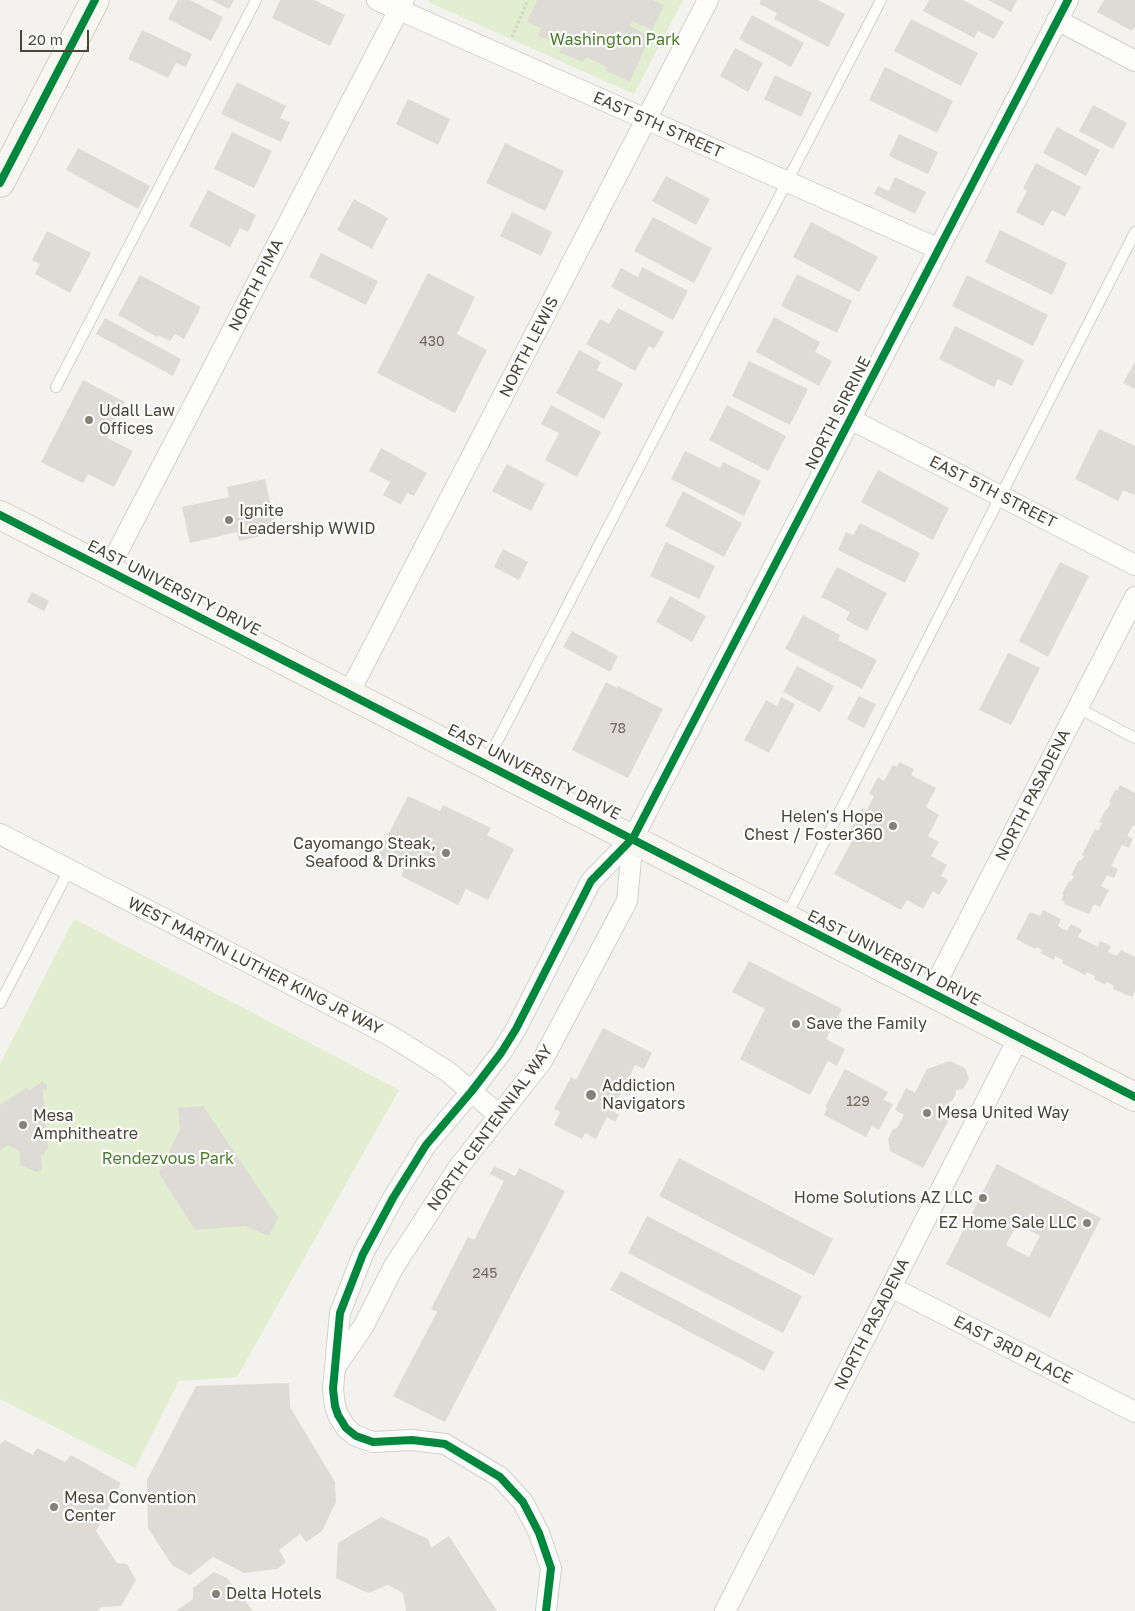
<!DOCTYPE html>
<html>
<head>
<meta charset="utf-8">
<style>
  body { margin:0 }
  #map { position:relative; width:1135px; height:1611px; overflow:hidden; background:#f4f2ee; font-family:"Golos Text",sans-serif }
  canvas { display:block }
  .scale { position:absolute; left:20px; top:30px; width:69px; height:22px; box-sizing:border-box; border:2px solid #4b4439; border-top:0; padding-left:6px; font-size:15px; line-height:18px; white-space:nowrap; color:#4b4439; -webkit-text-stroke:4px #fff; paint-order:stroke }
</style>
</head>
<body>
<div id="map">
<canvas width="1135" height="1611"></canvas>
<div class="scale">20 m</div>
</div>
<script>
const c = document.querySelector('canvas').getContext('2d');
c.lineJoin = 'round';
function fillPath(path, color) { c.fillStyle = color; c.fill(path, 'evenodd'); }
const toPath = rows => new Path2D(rows.map(r => 'M' + r).join(''));
function strokePath(path, color, width, dash) { c.strokeStyle = color; c.lineWidth = width; c.lineCap = dash ? 'butt' : 'round'; c.setLineDash(dash || []); c.stroke(path); }
function write(font, color, halo, rows, align = 'center') {
  c.font = font + ' "Golos Text",sans-serif'; c.lineWidth = 4.5; c.setLineDash([]); c.textBaseline = 'middle'; c.strokeStyle = halo; c.fillStyle = color; for (const [text, x, y, turn = 0] of rows) {
    c.save(); c.translate(x, y); c.rotate((+turn || 0) * Math.PI / 180); c.textAlign = isNaN(turn) ? turn : align; if (halo) c.strokeText(text, 0, 0); c.fillText(text, 0, 0); c.restore();
  }
}
fillPath(toPath([
  [429,0,683,0,634,94,428,2],
  [74,919,399,1090,237,1377,179,1381,135,1468,0,1399,0,1064]
]), '#e1eecf');
fillPath(toPath([
  [178,0,190,0,223,17,211,41,168,19],
  [211,0,234,0,229,9],
  [280,0,314,0,345,15,330,46,272,18],
  [537,0,653,0,664,5,652,30,632,21,630,26,650,36,630,82,606,71,607,67,586,57,583,62,559,52,562,46,538,36,541,28,527,22],
  [761,0,818,0,845,14,828,47,774,19,777,13,759,4],
  [929,0,963,0,1004,22,994,39,978,31,974,38,923,11],
  [988,0,1017,0,1011,12],
  [1104,0,1135,0,1135,26,1132,31,1097,12],
  [752,15,804,43,791,67,739,39],
  [911,19,978,53,961,86,894,51],
  [142,30,192,54,186,67,176,63,168,78,128,59],
  [735,48,763,63,748,92,720,76],
  [885,67,953,101,937,133,869,100],
  [775,75,812,93,801,117,764,99],
  [237,82,286,106,280,118,290,122,281,142,221,114],
  [408,99,450,119,438,145,396,124],
  [1093,105,1127,123,1113,149,1079,131],
  [1057,127,1100,150,1086,176,1043,153],
  [232,132,272,151,254,188,214,169],
  [899,134,938,152,928,174,889,156],
  [505,143,564,171,545,211,486,183],
  [78,148,150,186,138,209,66,170],
  [1036,163,1081,187,1065,217,1052,210,1043,226,1016,212,1027,191,1023,188],
  [666,176,710,199,696,225,652,201],
  [895,177,926,192,915,214,874,194,878,186,889,191],
  [208,190,256,215,248,232,240,228,230,247,189,226],
  [354,199,388,218,372,249,337,230],
  [512,212,552,232,541,256,500,236],
  [653,217,712,248,694,283,634,251],
  [811,222,878,257,859,292,793,257],
  [1000,230,1067,263,1052,295,985,262],
  [47,231,91,253,70,293,35,274,40,264,32,260],
  [321,253,378,281,366,305,309,277],
  [642,267,688,291,673,320,611,287,621,268,638,277],
  [428,273,475,297,457,334,487,350,455,413,377,373],
  [797,274,852,301,837,333,781,306],
  [140,275,201,307,184,339,175,334,170,341,158,335,157,337,118,315],
  [967,275,1048,315,1033,346,952,306],
  [618,308,664,332,654,349,649,346,635,371,586,344,600,319,609,324],
  [774,317,820,342,815,352,832,361,819,386,756,352],
  [105,318,181,359,173,376,96,334],
  [955,326,1024,360,1012,386,998,379,994,387,939,359],
  [579,350,601,362,597,370,623,384,604,419,556,393],
  [749,361,808,389,790,425,732,396],
  [1135,362,1135,389,1123,383],
  [83,380,125,402,107,438,133,451,114,487,88,474,83,483,41,462],
  [551,405,601,432,577,477,545,460,559,433,541,424],
  [727,405,786,436,768,471,709,440],
  [1099,429,1135,446,1135,492,1134,495,1123,490,1118,501,1075,479],
  [381,448,427,473,414,496,407,493,401,505,383,495,390,482,369,471],
  [685,451,720,468,723,462,761,481,744,516,671,479],
  [507,464,545,484,531,511,492,491],
  [878,470,949,508,933,540,861,502],
  [265,479,277,532,239,541,237,532,190,543,182,507,229,497,227,487],
  [683,491,742,523,724,557,665,526],
  [860,523,920,553,905,583,838,550,846,532,853,535],
  [666,542,715,566,699,599,650,576],
  [503,549,528,562,519,580,494,567],
  [1060,562,1089,576,1048,657,1019,641],
  [837,567,887,593,867,631,846,620,850,612,821,597],
  [32,592,49,601,44,611,27,602],
  [670,596,706,616,692,642,656,622],
  [803,615,840,635,838,640,877,660,862,689,785,649],
  [572,631,618,656,610,672,563,647],
  [1008,653,1040,668,1011,725,979,710],
  [797,666,834,686,820,712,783,692],
  [606,682,617,688,618,686,663,709,628,778,572,750],
  [859,696,876,704,864,728,847,719],
  [781,697,795,704,769,753,744,740,766,700,777,706],
  [899,762,914,769,911,775,936,788,926,807,939,815,928,836,939,842,931,856,947,865,941,876,948,880,939,895,933,891,923,909,907,900,901,910,834,874,851,843,845,840,862,808,867,810,874,796,869,794,878,777,884,781,893,765,897,767],
  [1120,785,1135,793,1135,826,1133,825,1127,836,1133,839,1129,848,1122,845,1111,866,1118,869,1114,878,1107,875,1101,886,1109,890,1100,907,1094,904,1089,914,1064,904,1065,902,1061,900,1064,894,1062,894,1069,881,1071,882,1074,876,1071,875,1079,860,1081,861,1084,856,1082,855,1095,829,1098,831,1102,823,1099,822,1106,809,1107,810,1111,803,1109,802,1115,790,1117,791],
  [408,796,440,811,443,805,491,828,487,835,514,849,488,900,466,889,458,905,401,876,404,870,377,857],
  [1043,910,1061,919,1058,926,1067,931,1071,924,1082,930,1078,937,1098,947,1100,941,1111,946,1108,952,1117,956,1121,950,1135,957,1135,991,1132,997,1113,989,1114,986,1107,982,1105,985,1094,979,1095,976,1087,972,1085,975,1062,963,1063,960,1055,956,1054,960,1040,953,1042,950,1036,947,1035,949,1016,939,1030,912,1040,916],
  [749,961,842,1009,826,1039,845,1049,837,1066,828,1061,810,1095,740,1059,765,1009,732,992],
  [603,1028,652,1053,644,1069,635,1065,612,1111,619,1115,615,1122,607,1117,596,1139,585,1133,582,1139,554,1125,560,1112,554,1109,571,1077,576,1080],
  [950,1061,965,1068,969,1079,963,1089,956,1090,956,1094,952,1101,949,1102,953,1112,923,1168,890,1151,888,1139,893,1129,897,1128,904,1115,895,1110,906,1088,915,1093,927,1069],
  [845,1069,888,1092,883,1100,893,1104,879,1130,872,1126,866,1137,824,1115,827,1108,825,1107],
  [42,1082,47,1084,47,1088,43,1091,48,1149,41,1156,42,1169,37,1172,20,1165,20,1151,8,1145,0,1150,0,1105,26,1088,30,1090],
  [203,1106,278,1217,269,1236,245,1226,195,1230,159,1173,180,1129,178,1108],
  [679,1158,833,1239,814,1276,659,1196],
  [997,1164,1101,1218,1050,1318,946,1264],
  [1017,1224,1040,1236,1029,1257,1006,1245],
  [494,1166,515,1176,519,1168,565,1191,445,1422,393,1396,437,1312,431,1309,468,1237,474,1240,504,1181,490,1174],
  [647,1216,802,1296,783,1333,628,1253],
  [621,1271,774,1352,764,1371,610,1290],
  [289,1383,290,1407,335,1482,336,1502,322,1531,306,1542,300,1534,279,1550,286,1562,277,1569,244,1573,213,1557,190,1575,172,1565,148,1528,147,1480,196,1386],
  [5,1440,33,1455,37,1448,65,1462,71,1455,121,1483,96,1531,117,1563,127,1564,136,1580,121,1606,102,1607,97,1611,0,1611,0,1444],
  [381,1517,428,1539,431,1548,449,1536,497,1611,406,1611,403,1593,388,1585,368,1593,336,1578,338,1543],
  [214,1572,227,1578,253,1611,176,1611,193,1599,193,1588]
]), '#dedbd6');
const lane = toPath([
  [56,387,256,0],
  [1078,708,1135,738],
  [486,763,881,0],
  [786,917,1135,232],
  [0,1003,69,870]
]);
const street = toPath([
  [377,0,939,249],
  [1057,20,1135,61],
  [850,419,1135,565],
  [108,570,404,0],
  [349,693,708,0],
  [0,834,391,1036,447,1071,499,1115],
  [931,993,1135,597],
  [891,1287,1135,1412],
  [336,1366,363,1327,393,1268,458,1168,542,1061,627,901,633,838],
  [546,1611,551,1568,539,1533,523,1502,500,1477,445,1444,412,1440,373,1442,356,1436,346,1428,338,1415,335,1406,333,1389,340,1313,363,1254,393,1198,426,1145,471,1092,501,1053,516,1029,591,881,633,838,1068,0],
  [725,1611,1019,1037]
]);
const secondary = toPath([
  [0,183,95,0],
  [0,515,1135,1097]
]);
strokePath(lane, '#d2d0cb', 12);
strokePath(street, '#d2d0cb', 22);
strokePath(secondary, '#d3cfc5', 30);
strokePath(toPath([
  [512,37,528,0]
]), '#d3d2cc', 3, [2.5, 2.5]);
strokePath(lane, '#fdfdfc', 10);
strokePath(street, '#fdfdfc', 20);
strokePath(secondary, '#f7f6f1', 28);
strokePath(toPath([
  [0,183,95,0],
  [0,515,1135,1097],
  [546,1611,551,1568,539,1533,523,1502,500,1477,445,1444,412,1440,373,1442,356,1436,346,1428,338,1415,335,1406,333,1389,340,1313,363,1254,393,1198,426,1145,471,1092,501,1053,516,1029,591,881,633,838,1068,0]
]), '#00873e', 8);
for (const [x, y, r, color] of [
  [89,420,5,"#868178"],
  [229,520,5,"#868178"],
  [893,826,5,"#868178"],
  [446,853,5,"#868178"],
  [796,1024,5,"#868178"],
  [591,1095,6,"#868178"],
  [927,1113,5,"#868178"],
  [23,1125,5,"#868178"],
  [983,1198,5,"#868178"],
  [1087,1223,5,"#868178"],
  [54,1507,5,"#868178"],
  [216,1594,5,"#868178"]
]) { const dot = new Path2D(); dot.arc(x, y, r, 0, 2 * Math.PI); c.fillStyle = color; c.fill(dot); strokePath(dot, '#fff', 2); }
write('14px', '#706a61', null, [
  ["430",432,342],
  ["78",618,729],
  ["129",858,1102],
  ["245",485,1274]
]);
write('16px', '#4a7f2a', '#fff', [
  ["Washington Park",615,40],
  ["Rendezvous Park",168,1159]
]);
write('16px', '#4b4439', '#fff', [
  ["EAST 5TH STREET",658,125,24],
  ["NORTH PIMA",256,285,-63],
  ["NORTH LEWIS",529,347,-63],
  ["NORTH SIRRINE",838,413,-63],
  ["EAST 5TH STREET",993,492,27],
  ["EAST UNIVERSITY DRIVE",174,588,27],
  ["EAST UNIVERSITY DRIVE",534,772,27],
  ["NORTH PASADENA",1033,795,-63],
  ["EAST UNIVERSITY DRIVE",894,958,27],
  ["WEST MARTIN LUTHER KING JR WAY",255,966,27],
  ["NORTH CENTENNIAL WAY",490,1128,-54],
  ["NORTH PASADENA",872,1324,-63],
  ["EAST 3RD PLACE",1013,1350,27]
]);
write('16px', '#4b4439', '#fff', [
  ["Udall Law",99,411],
  ["Offices",99,429],
  ["Ignite",239,511],
  ["Leadership WWID",239,529],
  ["Helen's Hope",883,817,"right"],
  ["Chest / Foster360",883,835,"right"],
  ["Cayomango Steak,",436,844,"right"],
  ["Seafood & Drinks",436,862,"right"],
  ["Save the Family",806,1024],
  ["Addiction",602,1086],
  ["Navigators",602,1104],
  ["Mesa United Way",937,1113],
  ["Mesa",33,1116],
  ["Amphitheatre",33,1134],
  ["Home Solutions AZ LLC",973,1198,"right"],
  ["EZ Home Sale LLC",1077,1223,"right"],
  ["Mesa Convention",64,1498],
  ["Center",64,1516],
  ["Delta Hotels",226,1594]
], 'left');
</script>
</body>
</html>
